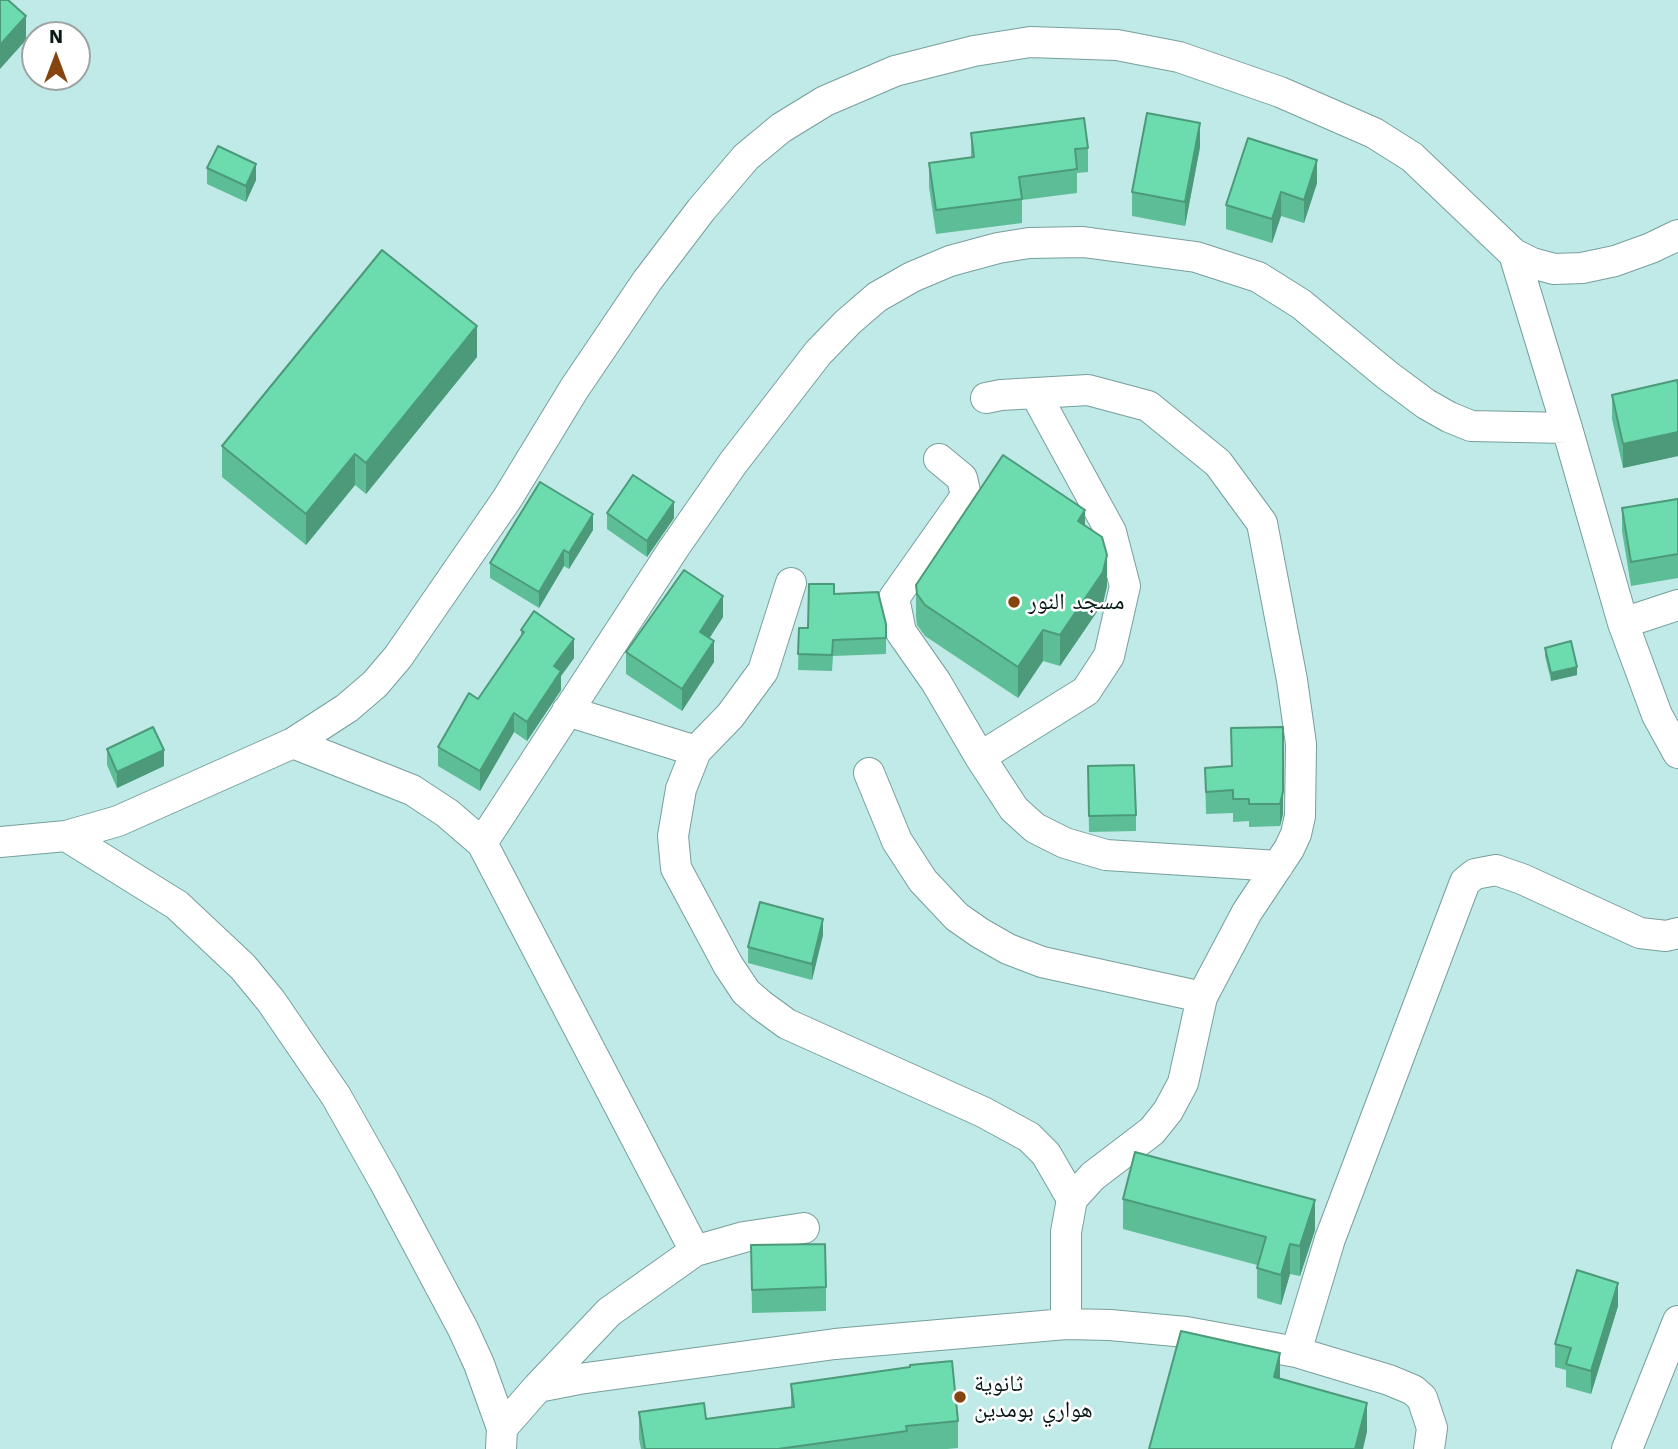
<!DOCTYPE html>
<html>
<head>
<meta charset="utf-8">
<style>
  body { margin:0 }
  #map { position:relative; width:1678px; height:1449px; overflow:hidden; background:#c0eae7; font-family:"Work Sans",sans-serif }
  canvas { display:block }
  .north { position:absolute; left:21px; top:21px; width:70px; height:70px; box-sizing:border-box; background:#fff; border:2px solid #9da3a3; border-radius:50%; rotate:0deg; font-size:19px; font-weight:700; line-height:28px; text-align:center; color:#091918 }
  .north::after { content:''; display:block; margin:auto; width:24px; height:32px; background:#86450e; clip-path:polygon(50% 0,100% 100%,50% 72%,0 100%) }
</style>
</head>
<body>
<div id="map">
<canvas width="1678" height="1449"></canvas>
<div class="north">N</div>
</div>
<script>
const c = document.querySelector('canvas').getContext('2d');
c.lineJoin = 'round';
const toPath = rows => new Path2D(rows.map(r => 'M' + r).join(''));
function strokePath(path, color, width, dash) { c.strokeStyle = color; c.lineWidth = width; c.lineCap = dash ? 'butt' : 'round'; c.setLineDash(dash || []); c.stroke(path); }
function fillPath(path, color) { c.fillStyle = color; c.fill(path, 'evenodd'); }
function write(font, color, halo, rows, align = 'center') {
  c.font = font + ' "Work Sans","Noto Naskh Arabic",sans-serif'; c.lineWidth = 5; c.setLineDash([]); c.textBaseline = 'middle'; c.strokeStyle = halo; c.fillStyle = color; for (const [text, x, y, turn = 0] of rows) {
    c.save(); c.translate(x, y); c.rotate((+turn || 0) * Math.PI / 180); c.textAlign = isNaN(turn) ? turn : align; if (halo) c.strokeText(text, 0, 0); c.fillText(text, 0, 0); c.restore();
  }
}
const minor = toPath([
  [1514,254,1567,428,1623,623,1657,715,1678,753],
  [939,459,962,478,966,496,894,598,901,632,936,682,980,757,1014,809,1035,828,1065,843,1106,855,1278,866],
  [791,583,763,671,730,716,696,751,681,789,673,836,676,868,728,965,746,992,761,1005,787,1024,983,1112,1029,1137,1046,1154,1072,1199],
  [1623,623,1678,605],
  [567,711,696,751],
  [293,743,412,790,447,813,482,843,695,1251,609,1312,538,1387],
  [980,757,1086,691,1109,656,1125,586,1111,532,1035,393],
  [869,773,897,841,923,881,957,917,980,933,1008,949,1042,962,1202,997],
  [66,836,177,905,243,967,271,1001,336,1096,384,1181,463,1329,479,1364,502,1428,501,1449],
  [0,842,66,836,118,821,293,743,347,708,375,684,398,657,507,499,574,389,647,281,701,210,746,157,781,128,825,101,895,71,974,51,1030,42,1117,45,1179,57,1280,92,1374,133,1412,157,1514,254,1532,263,1554,269,1582,268,1615,261,1651,248,1678,235],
  [482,843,674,548,733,463,818,353,848,322,877,297,912,277,950,261,998,248,1029,243,1083,242,1196,257,1258,277,1301,304,1387,375,1426,404,1449,417,1471,426,1567,428],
  [695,1251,744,1237,804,1228],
  [1066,1324,1110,1325,1186,1332,1296,1352,1389,1380,1413,1390,1422,1398,1432,1428,1429,1449],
  [1296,1352,1330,1239,1465,882,1475,874,1496,870,1522,879,1640,933,1666,936,1678,933],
  [502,1428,538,1387,579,1379,835,1344,1066,1324,1066,1232,1072,1199,1093,1176,1152,1131,1168,1111,1183,1083,1202,997,1247,912,1289,849,1296,834,1300,816,1301,744,1292,680,1262,523,1218,463,1148,406,1088,390,1001,395,986,398],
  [1627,1449,1678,1321]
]);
strokePath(minor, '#779f9c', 32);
strokePath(minor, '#fff', 30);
fillPath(toPath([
  [971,133,1088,148,1088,172,1077,173,1077,193,1022,200,1022,223,936,234,929,187,929,163,971,157],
  [1200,147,1185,226,1132,216,1132,192],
  [207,168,256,180,246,202,207,184],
  [1317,183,1304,223,1281,216,1272,243,1226,229,1226,205],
  [477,357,366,494,355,485,306,545,222,477,222,446],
  [1678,385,1678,456,1623,468,1612,419,1612,395],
  [1678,498,1678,578,1631,586,1622,531,1622,508],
  [607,513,674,518,647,557,607,529],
  [1085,526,1107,586,1103,603,1060,666,1043,661,1018,698,925,636,917,625,916,616,916,585],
  [593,530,569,569,564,566,539,608,490,578,490,563],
  [834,594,886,624,886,654,833,656,832,671,798,670,799,628,808,628],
  [723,617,709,638,714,662,682,711,626,674,626,652],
  [521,630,574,658,561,676,561,690,527,741,514,732,480,791,438,766,438,747,478,699,521,636],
  [1545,648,1577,675,1551,681,1545,656],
  [1283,727,1283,814,1280,826,1249,827,1249,821,1233,822,1233,813,1206,814,1205,768,1232,766,1231,728],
  [107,749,164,766,117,788,107,765],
  [1088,766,1136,815,1136,831,1089,832],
  [823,935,812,980,748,963,748,947],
  [1123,1199,1315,1230,1300,1276,1290,1274,1281,1305,1257,1298,1257,1265,1123,1229],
  [751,1245,826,1287,826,1311,752,1313],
  [1618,1306,1591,1394,1566,1387,1566,1370,1555,1367,1555,1344],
  [791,1384,958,1421,958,1448,947,1449,641,1449,639,1439,639,1412,706,1419,791,1407]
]), '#5dbd96');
fillPath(toPath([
  [26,16,26,40,0,69,0,45],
  [1200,123,1200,147,1185,226,1185,202],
  [1317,160,1317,183,1304,223,1304,200],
  [256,164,256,180,246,202,246,186],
  [1281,192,1281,216,1272,243,1272,219],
  [477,326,477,357,366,494,366,463],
  [1678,432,1678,456,1623,468,1623,444],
  [355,454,355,485,306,545,306,514],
  [674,502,674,518,647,557,647,541],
  [1085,510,1085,541,1078,521],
  [593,514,593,530,569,569,569,553],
  [564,550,564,566,539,608,539,592],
  [1107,555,1107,586,1103,603,1060,666,1060,635],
  [723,596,723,617,700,653,700,632],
  [1043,630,1043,661,1018,698,1018,667],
  [574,639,574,658,561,676,561,690,527,741,527,722,554,666],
  [714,641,714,662,682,711,682,689],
  [1577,667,1577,675,1551,681,1551,673],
  [514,713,514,732,480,791,480,771],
  [1283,727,1283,814,1280,826,1280,804],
  [164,750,164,766,117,788,117,772],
  [823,919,823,935,812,980,812,964],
  [1315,1200,1315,1230,1300,1276,1300,1246],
  [1290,1244,1290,1274,1281,1305,1281,1275],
  [1618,1283,1618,1306,1591,1394,1591,1371],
  [1280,1353,1280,1382,1274,1377],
  [1367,1403,1367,1432,1363,1449,1355,1449]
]), '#4c9a7a');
const building = toPath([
  [0,0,8,0,26,16,0,45,0,0],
  [1147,113,1200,123,1185,202,1132,192,1147,113],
  [1084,118,1088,148,1075,149,1077,169,1019,177,1022,199,936,210,929,163,974,157,971,133,1084,118],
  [1248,138,1317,160,1304,200,1281,192,1272,219,1226,205,1248,138],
  [218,146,256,164,246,186,207,168,218,146],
  [382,250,477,326,366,463,355,454,306,514,222,446,382,250],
  [1677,380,1678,385,1678,432,1623,444,1612,395,1677,380],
  [1003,455,1085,510,1078,521,1102,537,1107,555,1103,572,1060,635,1043,630,1018,667,925,605,917,594,916,585,1003,455],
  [633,475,674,502,647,541,607,513,633,475],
  [540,482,593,514,569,553,564,550,539,592,490,563,540,482],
  [1678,499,1678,554,1631,562,1622,508,1678,499],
  [684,570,723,596,700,632,714,641,682,689,626,652,684,570],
  [809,584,834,584,834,594,878,592,886,624,886,638,833,640,832,655,798,654,799,628,808,628,809,584],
  [534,611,574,639,554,666,561,671,527,722,514,713,480,771,438,747,469,693,478,699,524,632,521,630,534,611],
  [1571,641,1577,667,1551,673,1545,648,1571,641],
  [153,727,164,750,117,772,107,749,153,727],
  [1283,727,1283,792,1280,804,1249,804,1249,799,1233,799,1233,790,1206,792,1205,768,1232,766,1231,728,1283,727],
  [1134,765,1136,815,1089,816,1088,766,1134,765],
  [760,902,823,919,812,964,748,947,760,902],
  [1135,1152,1315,1200,1300,1246,1290,1244,1281,1275,1257,1268,1266,1237,1123,1199,1135,1152],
  [825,1244,826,1287,752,1290,751,1245,825,1244],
  [1577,1270,1618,1283,1591,1371,1566,1364,1571,1348,1555,1344,1577,1270],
  [1181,1331,1280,1353,1274,1377,1367,1403,1355,1449,1149,1449,1181,1331],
  [952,1361,958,1421,906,1426,907,1431,778,1449,645,1449,639,1412,704,1403,706,1419,794,1407,791,1384,910,1367,910,1365,952,1361]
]);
fillPath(building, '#6cdcae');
strokePath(building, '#4c9a7a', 2);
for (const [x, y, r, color] of [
  [1014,602,7,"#86450e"],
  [960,1397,7,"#86450e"]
]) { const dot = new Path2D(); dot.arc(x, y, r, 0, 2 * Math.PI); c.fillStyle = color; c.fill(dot); strokePath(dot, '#fff', 2.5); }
write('23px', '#091918', '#fff', [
  ["مسجد النور",1028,602],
  ["ثانوية",974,1384],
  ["هواري بومدين",974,1410]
], 'left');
</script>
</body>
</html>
